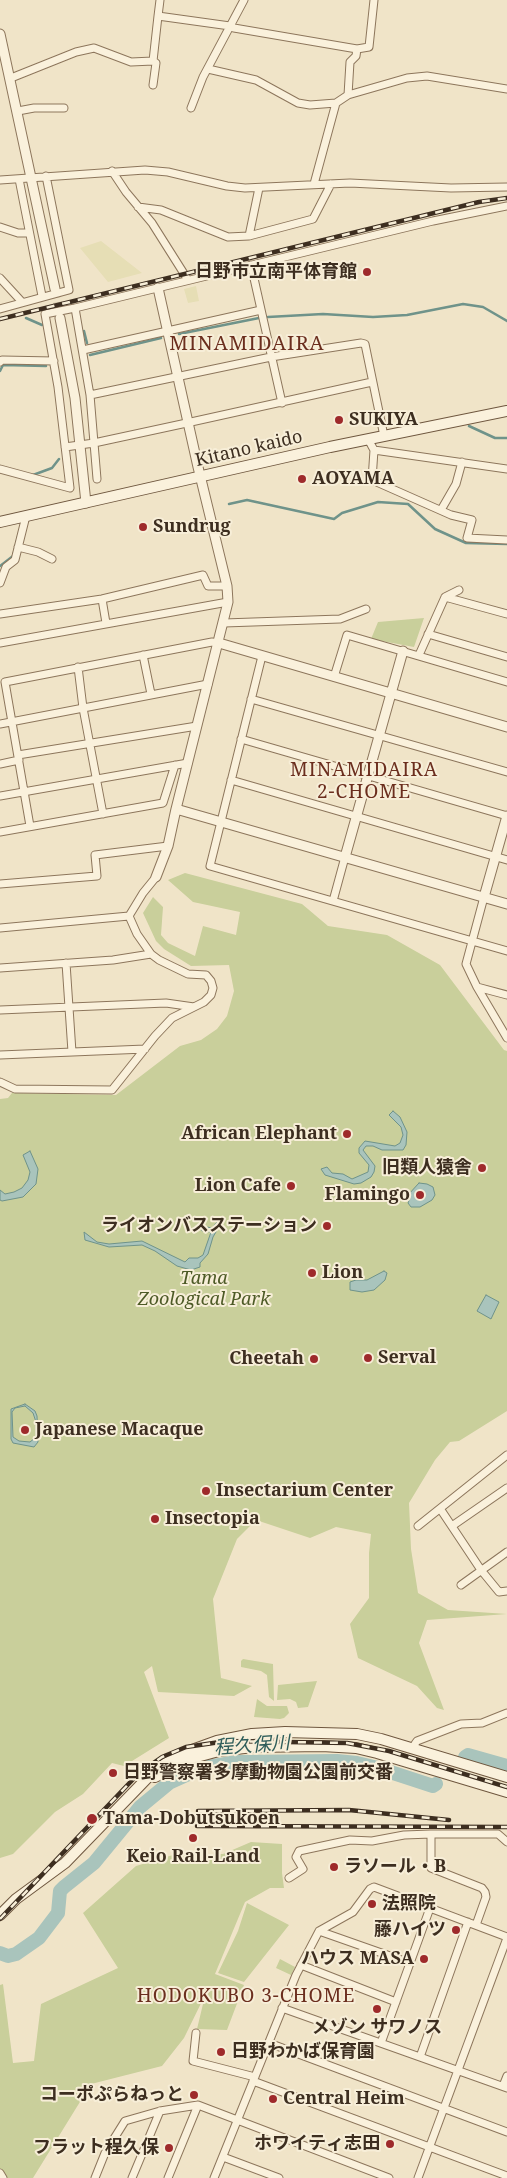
<!DOCTYPE html>
<html>
<head>
<meta charset="utf-8">
<style>
  body { margin:0 }
  canvas { display:block; background:#f0e4c8 }
</style>
</head>
<body>
<canvas width="507" height="2178"></canvas>
<script>
const c = document.querySelector('canvas').getContext('2d');
c.lineJoin = 'round';
function fillPath(path, color) { c.fillStyle = color; c.fill(path, 'evenodd'); }
const toPath = rows => new Path2D(rows.map(r => 'M' + r).join(''));
function strokePath(path, color, width, dash) { c.strokeStyle = color; c.lineWidth = width; c.lineCap = dash ? 'butt' : 'round'; c.setLineDash(dash || []); c.stroke(path); }
function write(font, color, halo, rows, align = 'center') {
  c.font = font + ' "Noto Serif","Noto Sans JP",serif'; c.lineWidth = 4; c.setLineDash([]); c.textBaseline = 'middle'; c.strokeStyle = halo; c.fillStyle = color; for (const [text, x, y, turn = 0] of rows) {
    c.save(); c.translate(x, y); c.rotate((+turn || 0) * Math.PI / 180); c.textAlign = isNaN(turn) ? turn : align; if (halo) c.strokeText(text, 0, 0); c.fillText(text, 0, 0); c.restore();
  }
}
fillPath(toPath([
  [101,241,142,273,108,282,80,248],
  [196,286,199,301,188,303,184,289]
]), '#e6deb5');
fillPath(toPath([
  [424,618,414,647,371,639,378,622],
  [185,873,302,904,328,926,387,935,440,965,504,1050,507,1051,507,1411,459,1441,450,1442,435,1460,409,1503,411,1549,418,1593,448,1610,507,1614,427,1620,419,1643,444,1710,437,1708,417,1686,358,1658,350,1624,369,1598,369,1553,371,1534,336,1527,310,1538,256,1520,237,1539,213,1599,221,1678,252,1686,234,1696,158,1692,152,1666,144,1672,169,1738,124,1766,112,1763,83,1794,55,1812,13,1854,0,1858,0,1099,8,1098,12,1093,116,1095,180,1046,201,1040,217,1029,227,1016,234,991,229,965,191,966,164,949,156,941,143,913,153,897,163,907,161,935,168,943,195,956,203,926,236,935,240,912,193,902,168,880],
  [243,1659,273,1664,274,1701,269,1697,267,1675,261,1671,241,1667,241,1661],
  [317,1681,308,1707,298,1708,296,1702,290,1699,277,1700,278,1685],
  [257,1699,267,1706,287,1706,289,1713,284,1718,280,1719,254,1717],
  [251,1842,282,1844,282,1873,284,1888,270,1888,245,1902,215,1974,244,1985,227,2030,197,2029,203,2004,209,1987,184,2038,162,2066,91,2084,33,2178,0,2178,0,1985,3,1984,13,2063,34,2061,41,2004,118,1968,83,1913,136,1866,173,1855,223,1854],
  [247,1903,289,1925,244,1982,218,1973,238,1931],
  [280,1959,295,1967,291,1975,276,1968]
]), '#c9cf9b');
const water = toPath([
  [393,1111,400,1117,407,1132,406,1145,403,1150,382,1150,373,1146,366,1146,363,1150,375,1166,374,1172,371,1177,361,1183,354,1184,325,1175,321,1169,327,1167,332,1173,343,1174,352,1179,368,1172,369,1165,359,1153,359,1148,365,1141,395,1146,400,1143,403,1135,401,1127,389,1115,393,1111],
  [30,1151,38,1169,36,1184,23,1197,2,1201,0,1200,0,1190,5,1194,14,1192,22,1188,28,1180,30,1172,23,1155,30,1151],
  [419,1183,427,1184,433,1187,435,1195,432,1200,420,1207,411,1207,408,1203,410,1198,408,1195,419,1183],
  [217,1222,220,1225,213,1237,208,1254,200,1263,200,1267,191,1270,177,1266,155,1251,142,1245,109,1247,85,1240,84,1232,97,1242,109,1244,142,1241,185,1262,189,1258,198,1258,203,1255,211,1232,202,1231,201,1229,202,1226,212,1228,217,1222],
  [384,1271,387,1273,385,1280,374,1290,362,1292,350,1290,350,1282,356,1280,367,1280,384,1271],
  [486,1295,499,1302,491,1319,477,1311,486,1295],
  [25,1404,35,1411,37,1416,38,1442,34,1447,13,1443,11,1439,11,1409,25,1404],
  [25,1406,33,1413,36,1422,36,1437,30,1442,19,1441,13,1437,12,1412,15,1408,25,1406]
]);
fillPath(water, '#a9c4bc');
strokePath(water, '#6f938a', 1);
strokePath(toPath([
  [268,317,323,314,373,317,407,315,463,304,483,307,507,321],
  [26,318,42,325],
  [84,331,87,343],
  [179,334,259,318],
  [90,355,161,338],
  [0,371,3,365,46,366],
  [469,426,495,438,507,438],
  [33,475,52,468,59,459],
  [229,504,247,500,334,519,342,513,378,502,408,504,435,529,466,543,507,544],
  [0,566,13,556,19,533]
]), '#6f938a', 2.5);
strokePath(toPath([
  [465,1757,468,1755,507,1766],
  [0,1953,8,1956,16,1954,39,1938,58,1913,60,1891,64,1887,94,1863,140,1807,169,1783,202,1768,237,1762,337,1761,357,1763,378,1768,433,1786,436,1784]
]), '#a9c4bc', 14);
strokePath(toPath([
  [55,289,60,318]
]), '#ccc0a6', 9, [9, 4.5]);
const minor = toPath([
  [158,16,160,0],
  [357,49,369,47,374,0],
  [153,61,156,63,153,85],
  [208,69,256,80,298,103,310,105,336,103,348,95],
  [11,78,76,52,94,48,131,62,153,61,158,16,230,26,234,28,357,49,356,56,350,62,348,95,407,78,427,76,507,89],
  [191,108,203,77,244,0],
  [18,111,34,108,64,108],
  [112,171,126,192,152,223,188,280],
  [19,179,42,296],
  [0,180,145,170,168,172,227,186,245,188,350,183,451,188,507,187],
  [314,184,336,103],
  [138,207,161,210,228,237,249,236,313,219,331,184],
  [0,227,18,233,29,233],
  [249,236,259,188],
  [251,265,282,403],
  [0,278,22,302],
  [75,308,433,221,507,206],
  [0,309,69,290,46,176],
  [83,350,261,310],
  [0,362,2,360,54,361],
  [90,395,271,357,361,343,365,344,384,436],
  [368,439,374,450,372,480,451,515,472,520,467,538,507,540],
  [65,447,94,443,182,424,372,382],
  [374,450,507,469],
  [0,469,70,488,58,387,45,314,75,308,90,395,97,479],
  [441,510,456,484,462,462],
  [18,547,38,552,52,559],
  [0,583,6,567,15,560,26,516],
  [445,597,459,590],
  [102,599,106,623],
  [0,614,102,599,203,575,208,586,227,586],
  [224,623,340,619,366,609],
  [428,634,507,657],
  [0,643,228,602],
  [143,655,151,694],
  [419,655,445,597,507,614],
  [262,656,210,866,507,951],
  [78,667,83,708,103,814],
  [334,677,347,635,507,682],
  [251,699,507,772],
  [0,724,208,684],
  [241,739,507,816],
  [18,755,197,726],
  [0,764,19,760],
  [231,780,507,860],
  [0,796,188,763],
  [30,826,5,682,212,642,219,643],
  [0,832,163,803,175,765],
  [0,884,97,876,95,855,168,846],
  [484,897,466,964,477,987,507,995],
  [333,901,345,857],
  [0,928,129,916],
  [66,963,72,1052],
  [0,968,113,960,151,954],
  [477,987,507,1038],
  [0,1010,166,1003,194,1007],
  [0,1055,145,1049],
  [0,1082,15,1089,112,1090,155,1036,172,1018,204,1002,211,995,213,988,211,981,206,975,188,974,159,960,151,954,137,934,129,916,143,893,156,877],
  [441,1510,481,1570,499,1592,507,1591],
  [418,1526,507,1455],
  [452,1526,507,1488],
  [461,1585,507,1552],
  [412,1748,417,1741,461,1724,482,1723,507,1713],
  [431,1834,431,1868,482,1888,485,1892,486,1897,476,1925],
  [289,1878,303,1869,296,1857,299,1851,350,1840,372,1841,404,1835,431,1834,498,1834,507,1842],
  [319,1931,410,1963],
  [301,1965,396,2002],
  [282,2008,507,2088],
  [196,2033,193,2061,255,2077],
  [269,2043,507,2132],
  [381,2043,430,1908],
  [420,2057,468,1922],
  [253,2081,507,2176],
  [503,2086,507,2076],
  [223,2157,279,2178],
  [0,2173,3,2178],
  [95,2178,105,2153,125,2121,160,2111,198,2105,389,2178],
  [132,2178,160,2111],
  [168,2178,198,2105],
  [214,2178,296,1975,319,1931,353,1912,370,1889,374,1887,507,1937],
  [418,2178,507,1938]
]);
const tertiary = toPath([
  [0,34,55,289],
  [60,318,75,398,86,503],
  [219,643,507,727],
  [176,809,507,904],
  [345,857,403,651],
  [156,877,168,846,176,809,228,602,227,586,198,467,158,288],
  [484,897,507,816]
]);
const secondary = toPath([
  [0,522,330,447,507,411],
  [155,1777,193,1758,219,1751,253,1747,322,1746,356,1748,377,1753,507,1792],
  [0,1915,16,1899,65,1863,155,1770,181,1754,217,1741,252,1734,285,1732,357,1734,381,1739,507,1777]
]);
strokePath(minor, '#8d765c', 9);
strokePath(tertiary, '#8d765c', 11);
strokePath(secondary, '#6f573f', 12);
strokePath(minor, '#faf1dc', 7);
strokePath(tertiary, '#faf1dc', 9);
strokePath(secondary, '#faf1dc', 10);
const rail = toPath([
  [0,319,479,202,507,198],
  [198,1811,349,1810,449,1820],
  [197,1826,507,1827],
  [0,1919,139,1773,162,1757,186,1747,227,1741,347,1743,389,1751,507,1787]
]);
strokePath(rail, '#3d2e20', 4.5);
strokePath(rail, '#f7eed8', 2.5, [8]);
for (const [x, y, r, color] of [
  [367,272,5,"#9e2a2b"],
  [339,420,5,"#9e2a2b"],
  [302,479,5,"#9e2a2b"],
  [143,527,5,"#9e2a2b"],
  [347,1134,5,"#9e2a2b"],
  [482,1168,5,"#9e2a2b"],
  [291,1186,5,"#9e2a2b"],
  [420,1195,5,"#9e2a2b"],
  [327,1226,5,"#9e2a2b"],
  [312,1273,5,"#9e2a2b"],
  [368,1358,5,"#9e2a2b"],
  [314,1359,5,"#9e2a2b"],
  [25,1430,5,"#9e2a2b"],
  [206,1491,5,"#9e2a2b"],
  [155,1519,5,"#9e2a2b"],
  [113,1773,5,"#9e2a2b"],
  [92,1819,6,"#9e2a2b"],
  [193,1838,5,"#9e2a2b"],
  [334,1867,5,"#9e2a2b"],
  [372,1904,5,"#9e2a2b"],
  [456,1930,5,"#9e2a2b"],
  [424,1959,5,"#9e2a2b"],
  [377,2009,5,"#9e2a2b"],
  [221,2052,5,"#9e2a2b"],
  [194,2095,5,"#9e2a2b"],
  [273,2099,5,"#9e2a2b"],
  [390,2144,5,"#9e2a2b"],
  [169,2148,5,"#9e2a2b"]
]) { const dot = new Path2D(); dot.arc(x, y, r, 0, 2 * Math.PI); c.fillStyle = color; c.fill(dot); strokePath(dot, '#f7eed8', 2); }
write('bold 18px', '#3d2e20', '#f7eed8', [
  ["日野市立南平体育館",357,272,"right"],
  ["SUKIYA",349,420],
  ["AOYAMA",312,479],
  ["Sundrug",153,527],
  ["African Elephant",337,1134,"right"],
  ["旧類人猿舎",472,1168,"right"],
  ["Lion Cafe",281,1186,"right"],
  ["Flamingo",410,1195,"right"],
  ["ライオンバスステーション",317,1226,"right"],
  ["Lion",322,1273],
  ["Serval",378,1358],
  ["Cheetah",304,1359,"right"],
  ["Japanese Macaque",35,1430],
  ["Insectarium Center",216,1491],
  ["Insectopia",165,1519],
  ["日野警察署多摩動物園公園前交番",123,1773],
  ["Tama-Dobutsukoen",103,1819],
  ["Keio Rail-Land",193,1857,"center"],
  ["ラソール・B",344,1867],
  ["法照院",382,1904],
  ["藤ハイツ",446,1930,"right"],
  ["ハウス MASA",414,1959,"right"],
  ["メゾン サワノス",377,2028,"center"],
  ["日野わかば保育園",231,2052],
  ["コーポぷらねっと",184,2095,"right"],
  ["Central Heim",283,2099],
  ["ホワイティ志田",380,2144,"right"],
  ["フラット程久保",159,2148,"right"]
], 'left');
write('18px', '#3d2e20', '#f7eed8', [
  ["Kitano kaido",249,449,-13]
]);
write('italic 18px', '#4d5a26', '#f7eed8', [
  ["Tama",204,1279],
  ["Zoological Park",204,1300]
]);
c.letterSpacing = '1px';
write('19px', '#6b2e1e', '#f7eed8', [
  ["MINAMIDAIRA",364,771],
  ["2-CHOME",364,793],
  ["HODOKUBO 3-CHOME",246,1997]
]);
c.letterSpacing = '0px';
write('italic 19px', '#2f5d5a', '#f7eed8', [
  ["程久保川",252,1746,-4]
]);
c.letterSpacing = '1px';
write('20px', '#6b2e1e', '#f7eed8', [
  ["MINAMIDAIRA",247,344]
]);
c.letterSpacing = '0px';
</script>
</body>
</html>
